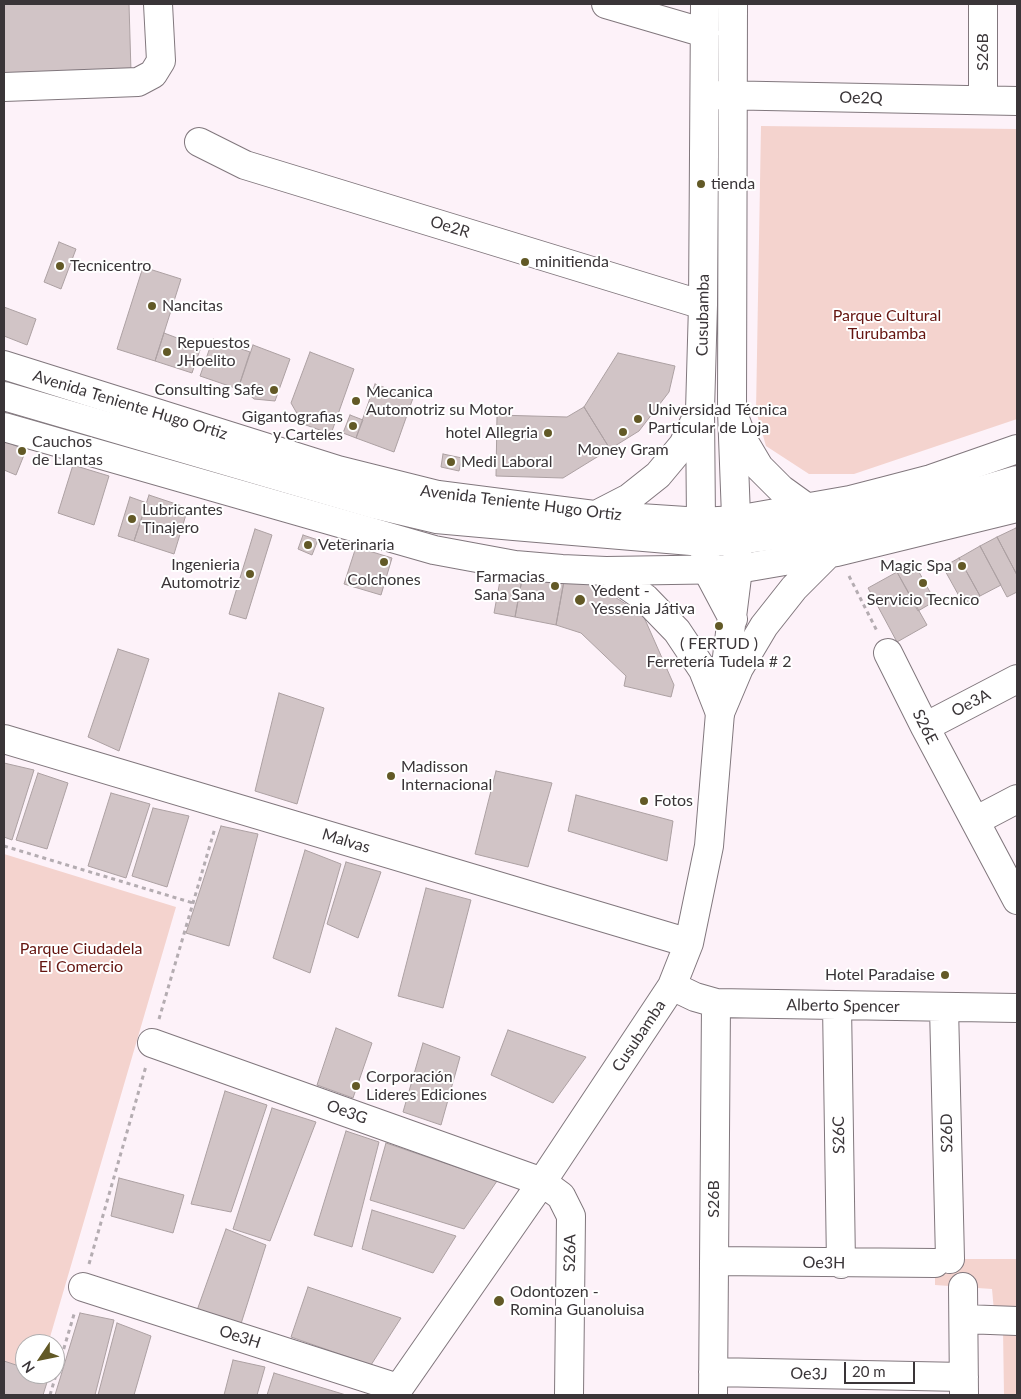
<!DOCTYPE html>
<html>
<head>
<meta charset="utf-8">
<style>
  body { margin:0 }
  #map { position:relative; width:1021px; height:1399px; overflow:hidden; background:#fdf2f9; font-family:Lato,sans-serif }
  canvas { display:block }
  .frame { position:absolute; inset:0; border:5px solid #3a3538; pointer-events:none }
  .north { position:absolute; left:15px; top:1334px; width:50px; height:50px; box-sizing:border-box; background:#fff; border:1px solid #b0aeaf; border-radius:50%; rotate:236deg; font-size:14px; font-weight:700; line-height:20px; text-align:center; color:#3a3538 }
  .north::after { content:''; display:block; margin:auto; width:18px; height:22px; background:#625926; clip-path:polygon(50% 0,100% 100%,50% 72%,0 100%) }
  .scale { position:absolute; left:844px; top:1362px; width:71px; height:22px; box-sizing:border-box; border:2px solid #3a3538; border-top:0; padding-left:6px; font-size:15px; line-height:18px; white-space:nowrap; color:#3a3538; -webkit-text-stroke:4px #fff; paint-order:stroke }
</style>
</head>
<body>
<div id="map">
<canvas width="1021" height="1399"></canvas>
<div class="frame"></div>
<div class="north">N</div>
<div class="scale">20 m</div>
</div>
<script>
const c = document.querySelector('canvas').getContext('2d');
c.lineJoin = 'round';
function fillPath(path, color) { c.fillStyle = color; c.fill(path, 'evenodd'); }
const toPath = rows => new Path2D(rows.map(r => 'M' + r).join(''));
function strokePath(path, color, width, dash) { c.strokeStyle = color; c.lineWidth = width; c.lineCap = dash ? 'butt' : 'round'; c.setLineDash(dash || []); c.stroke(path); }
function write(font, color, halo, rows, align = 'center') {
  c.font = font + ' Lato,sans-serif'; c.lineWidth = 4; c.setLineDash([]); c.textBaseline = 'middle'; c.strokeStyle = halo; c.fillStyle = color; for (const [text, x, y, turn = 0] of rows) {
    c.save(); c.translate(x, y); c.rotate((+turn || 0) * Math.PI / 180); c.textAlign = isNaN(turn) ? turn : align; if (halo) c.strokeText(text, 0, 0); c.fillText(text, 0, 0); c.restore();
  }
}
fillPath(toPath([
  [761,126,1017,129,1017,419,854,474,809,474,766,446,756,411],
  [4,854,176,907,48,1344,25,1344,25,1374,40,1374,33,1395,4,1395],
  [935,1259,1017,1259,1017,1312,994,1311,992,1289,935,1285],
  [1003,1329,1017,1330,1017,1395,1004,1395]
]), '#f4d3ce');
const building = toPath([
  [4,4,129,4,131,72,4,77,4,4],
  [59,242,76,249,61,289,44,282,59,242],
  [143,267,181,279,155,361,117,349,143,267],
  [4,307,36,319,27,345,4,336,4,307],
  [164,333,201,347,192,373,155,361,164,333],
  [213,339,250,352,238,389,200,376,213,339],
  [253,345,290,359,275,401,254,399,245,391,238,389,253,345],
  [310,352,354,369,331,434,303,424,291,403,310,352],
  [618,353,675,366,669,392,639,431,610,449,584,407,618,353],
  [375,384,413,398,394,452,356,438,375,384],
  [584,407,610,449,563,478,496,476,497,415,567,417,584,407],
  [350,415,363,420,356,438,343,433,350,415],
  [4,441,26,450,16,475,4,470,4,441],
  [443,454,462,458,459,471,441,467,443,454],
  [73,465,109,476,94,525,58,513,73,465],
  [149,495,188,508,174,554,134,541,149,495],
  [130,497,147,503,134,541,118,536,130,497],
  [1016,528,1017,530,1017,575,997,537,1016,528],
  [255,529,272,535,246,619,229,614,255,529],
  [303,535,318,540,312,555,298,549,303,535],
  [997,537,1017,575,1017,592,1007,597,980,546,997,537],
  [980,546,1001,585,980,596,959,558,980,546],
  [356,547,392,558,381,595,344,584,356,547],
  [959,558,980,596,964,605,943,567,959,558],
  [914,563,935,601,918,611,897,572,914,563],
  [502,570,523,574,515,617,494,613,502,570],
  [897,572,927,625,897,642,868,588,897,572],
  [523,574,564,581,556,625,515,617,523,574],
  [564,581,593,583,643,615,674,685,671,697,624,686,626,676,581,633,556,625,564,581],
  [118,649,149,659,119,751,88,737,118,649],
  [279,693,324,708,297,804,255,791,279,693],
  [4,763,34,770,12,840,4,837,4,763],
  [496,771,552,783,528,867,475,854,496,771],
  [38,773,68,783,47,849,16,840,38,773],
  [111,793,150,804,126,878,88,866,111,793],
  [576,795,673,821,667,861,568,831,576,795],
  [153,808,189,816,167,887,132,876,153,808],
  [221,826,258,834,229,946,186,933,221,826],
  [305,850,341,864,310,973,273,958,305,850],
  [346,862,381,872,358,938,327,924,346,862],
  [426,888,471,900,443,1008,398,996,426,888],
  [336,1028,372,1043,353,1098,317,1085,336,1028],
  [508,1030,586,1057,553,1103,491,1075,508,1030],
  [423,1043,460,1057,441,1125,403,1112,423,1043],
  [225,1091,267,1105,231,1212,191,1204,225,1091],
  [272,1108,316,1122,270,1241,233,1229,272,1108],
  [346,1131,379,1142,352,1247,314,1235,346,1131],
  [386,1143,497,1181,464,1229,370,1200,386,1143],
  [119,1178,184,1195,173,1233,111,1216,119,1178],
  [372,1210,456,1236,433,1273,362,1249,372,1210],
  [226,1229,266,1245,239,1330,195,1316,226,1229],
  [308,1287,401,1318,371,1365,291,1337,308,1287],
  [80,1313,114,1320,95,1395,55,1395,80,1313],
  [117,1323,151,1336,134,1395,98,1395,117,1323],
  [233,1360,265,1367,257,1395,224,1395,233,1360],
  [4,1361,25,1368,25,1374,49,1376,43,1395,4,1395,4,1361],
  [274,1373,346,1395,267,1395,274,1373]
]);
fillPath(building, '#d1c4c6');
strokePath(building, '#aca0a2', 1);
const minor = toPath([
  [606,4,705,33],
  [705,4,703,305,700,411,701,522,707,570,733,619],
  [983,4,983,100],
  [4,87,138,82,153,74,161,61,158,4],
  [716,95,1017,101],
  [199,142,245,165,703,305],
  [4,396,377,505,436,519,514,526,703,542,737,540,870,523,1017,480],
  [888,653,925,727,1017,900],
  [925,727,1017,679],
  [4,739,689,943],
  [975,821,1017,799],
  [672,986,695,997,716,1003,1017,1008],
  [837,1005,841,1264],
  [944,1007,950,1259],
  [152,1043,542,1182,561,1196,571,1216,569,1395],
  [714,1261,935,1263],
  [83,1287,398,1388],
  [963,1287,964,1394],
  [964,1319,1017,1321],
  [713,1372,964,1377],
  [394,1395,542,1182,672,986,689,943,709,846,720,713,738,569,732,411,733,4],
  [713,1395,716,1003]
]);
const major = toPath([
  [4,365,338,470,438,495,594,515,701,522,736,520,850,500,885,491,931,479,1017,449],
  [732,411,743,440,759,467,781,489,806,507],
  [4,427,434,550,515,565,562,569,606,571,738,569,837,552,1017,508],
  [596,515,629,498,658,475,683,445,700,411],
  [606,571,645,598,677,631,703,670,720,713],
  [720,713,739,668,764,626,794,588,829,553]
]);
strokePath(minor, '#81777d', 30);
strokePath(major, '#81777d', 30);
strokePath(toPath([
  [849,576,877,631],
  [4,846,193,903],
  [159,1019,215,828],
  [89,1264,146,1066],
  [50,1395,75,1311]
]), '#b4acb1', 3, [4, 4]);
strokePath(minor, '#fff', 28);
strokePath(major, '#fff', 28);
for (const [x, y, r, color] of [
  [701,184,5,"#625926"],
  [525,262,5,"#625926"],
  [60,266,5,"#625926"],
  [152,306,5,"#625926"],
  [167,352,5,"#625926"],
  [274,390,5,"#625926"],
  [356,401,5,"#625926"],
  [638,419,5,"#625926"],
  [353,426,5,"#625926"],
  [623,432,5,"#625926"],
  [548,433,5,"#625926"],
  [22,451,5,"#625926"],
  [451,462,5,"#625926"],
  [132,519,5,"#625926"],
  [308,545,5,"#625926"],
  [384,562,5,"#625926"],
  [962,566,5,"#625926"],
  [250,574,5,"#625926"],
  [923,583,5,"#625926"],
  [555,586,5,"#625926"],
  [580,600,6,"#625926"],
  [719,626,5,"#625926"],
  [391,776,5,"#625926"],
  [644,801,5,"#625926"],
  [945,975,5,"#625926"],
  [356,1086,5,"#625926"],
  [499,1301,6,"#625926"]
]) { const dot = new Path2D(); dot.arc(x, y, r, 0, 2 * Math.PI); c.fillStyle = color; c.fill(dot); strokePath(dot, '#fff', 2); }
write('16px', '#3a3538', '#fff', [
  ["S26B",983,52,-90],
  ["Oe2Q",861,98,1],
  ["Oe2R",450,227,17],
  ["Cusubamba",703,315,-89],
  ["Avenida Teniente Hugo Ortiz",130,405,17],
  ["Avenida Teniente Hugo Ortiz",521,503,7],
  ["Oe3A",971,703,-27],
  ["S26E",925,727,63],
  ["Malvas",346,841,17],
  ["Alberto Spencer",843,1006,1],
  ["Cusubamba",639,1036,-56],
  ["Oe3G",347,1112,20],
  ["S26D",947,1133,-91],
  ["S26C",839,1135,-91],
  ["S26B",714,1199,-90],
  ["S26A",570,1253,-89],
  ["Oe3H",824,1263,1],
  ["Oe3H",240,1337,18],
  ["Oe3J",809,1374,1]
]);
write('16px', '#3a3538', '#fff', [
  ["tienda",711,184],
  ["minitienda",535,262],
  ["Tecnicentro",70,266],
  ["Nancitas",162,306],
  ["Repuestos",177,343],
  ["JHoelito",177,361],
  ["Consulting Safe",264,390,"right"],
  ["Mecanica",366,392],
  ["Automotriz su Motor",366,410],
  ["Universidad Técnica",648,410],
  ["Particular de Loja",648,428],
  ["Gigantografias",343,417,"right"],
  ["y Carteles",343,435,"right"],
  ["hotel Allegria",538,433,"right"],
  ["Cauchos",32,442],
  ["de Llantas",32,460],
  ["Money Gram",623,450,"center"],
  ["Medi Laboral",461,462],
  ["Lubricantes",142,510],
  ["Tinajero",142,528],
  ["Veterinaria",318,545],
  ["Ingenieria",240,565,"right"],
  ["Automotriz",240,583,"right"],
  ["Magic Spa",952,566,"right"],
  ["Farmacias",545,577,"right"],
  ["Sana Sana",545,595,"right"],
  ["Colchones",384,580,"center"],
  ["Yedent -",591,591],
  ["Yessenia Játiva",591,609],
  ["Servicio Tecnico",923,600,"center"],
  ["( FERTUD )",719,644,"center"],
  ["Ferretería Tudela # 2",719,662,"center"],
  ["Madisson",401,767],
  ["Internacional",401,785],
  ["Fotos",654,801],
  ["Hotel Paradaise",935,975,"right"],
  ["Corporación",366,1077],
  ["Lideres Ediciones",366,1095],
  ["Odontozen -",510,1292],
  ["Romina Guanoluisa",510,1310]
], 'left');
write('16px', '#651510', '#fff', [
  ["Parque Cultural",887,316],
  ["Turubamba",887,334],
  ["Parque Ciudadela",81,949],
  ["El Comercio",81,967]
]);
</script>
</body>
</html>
